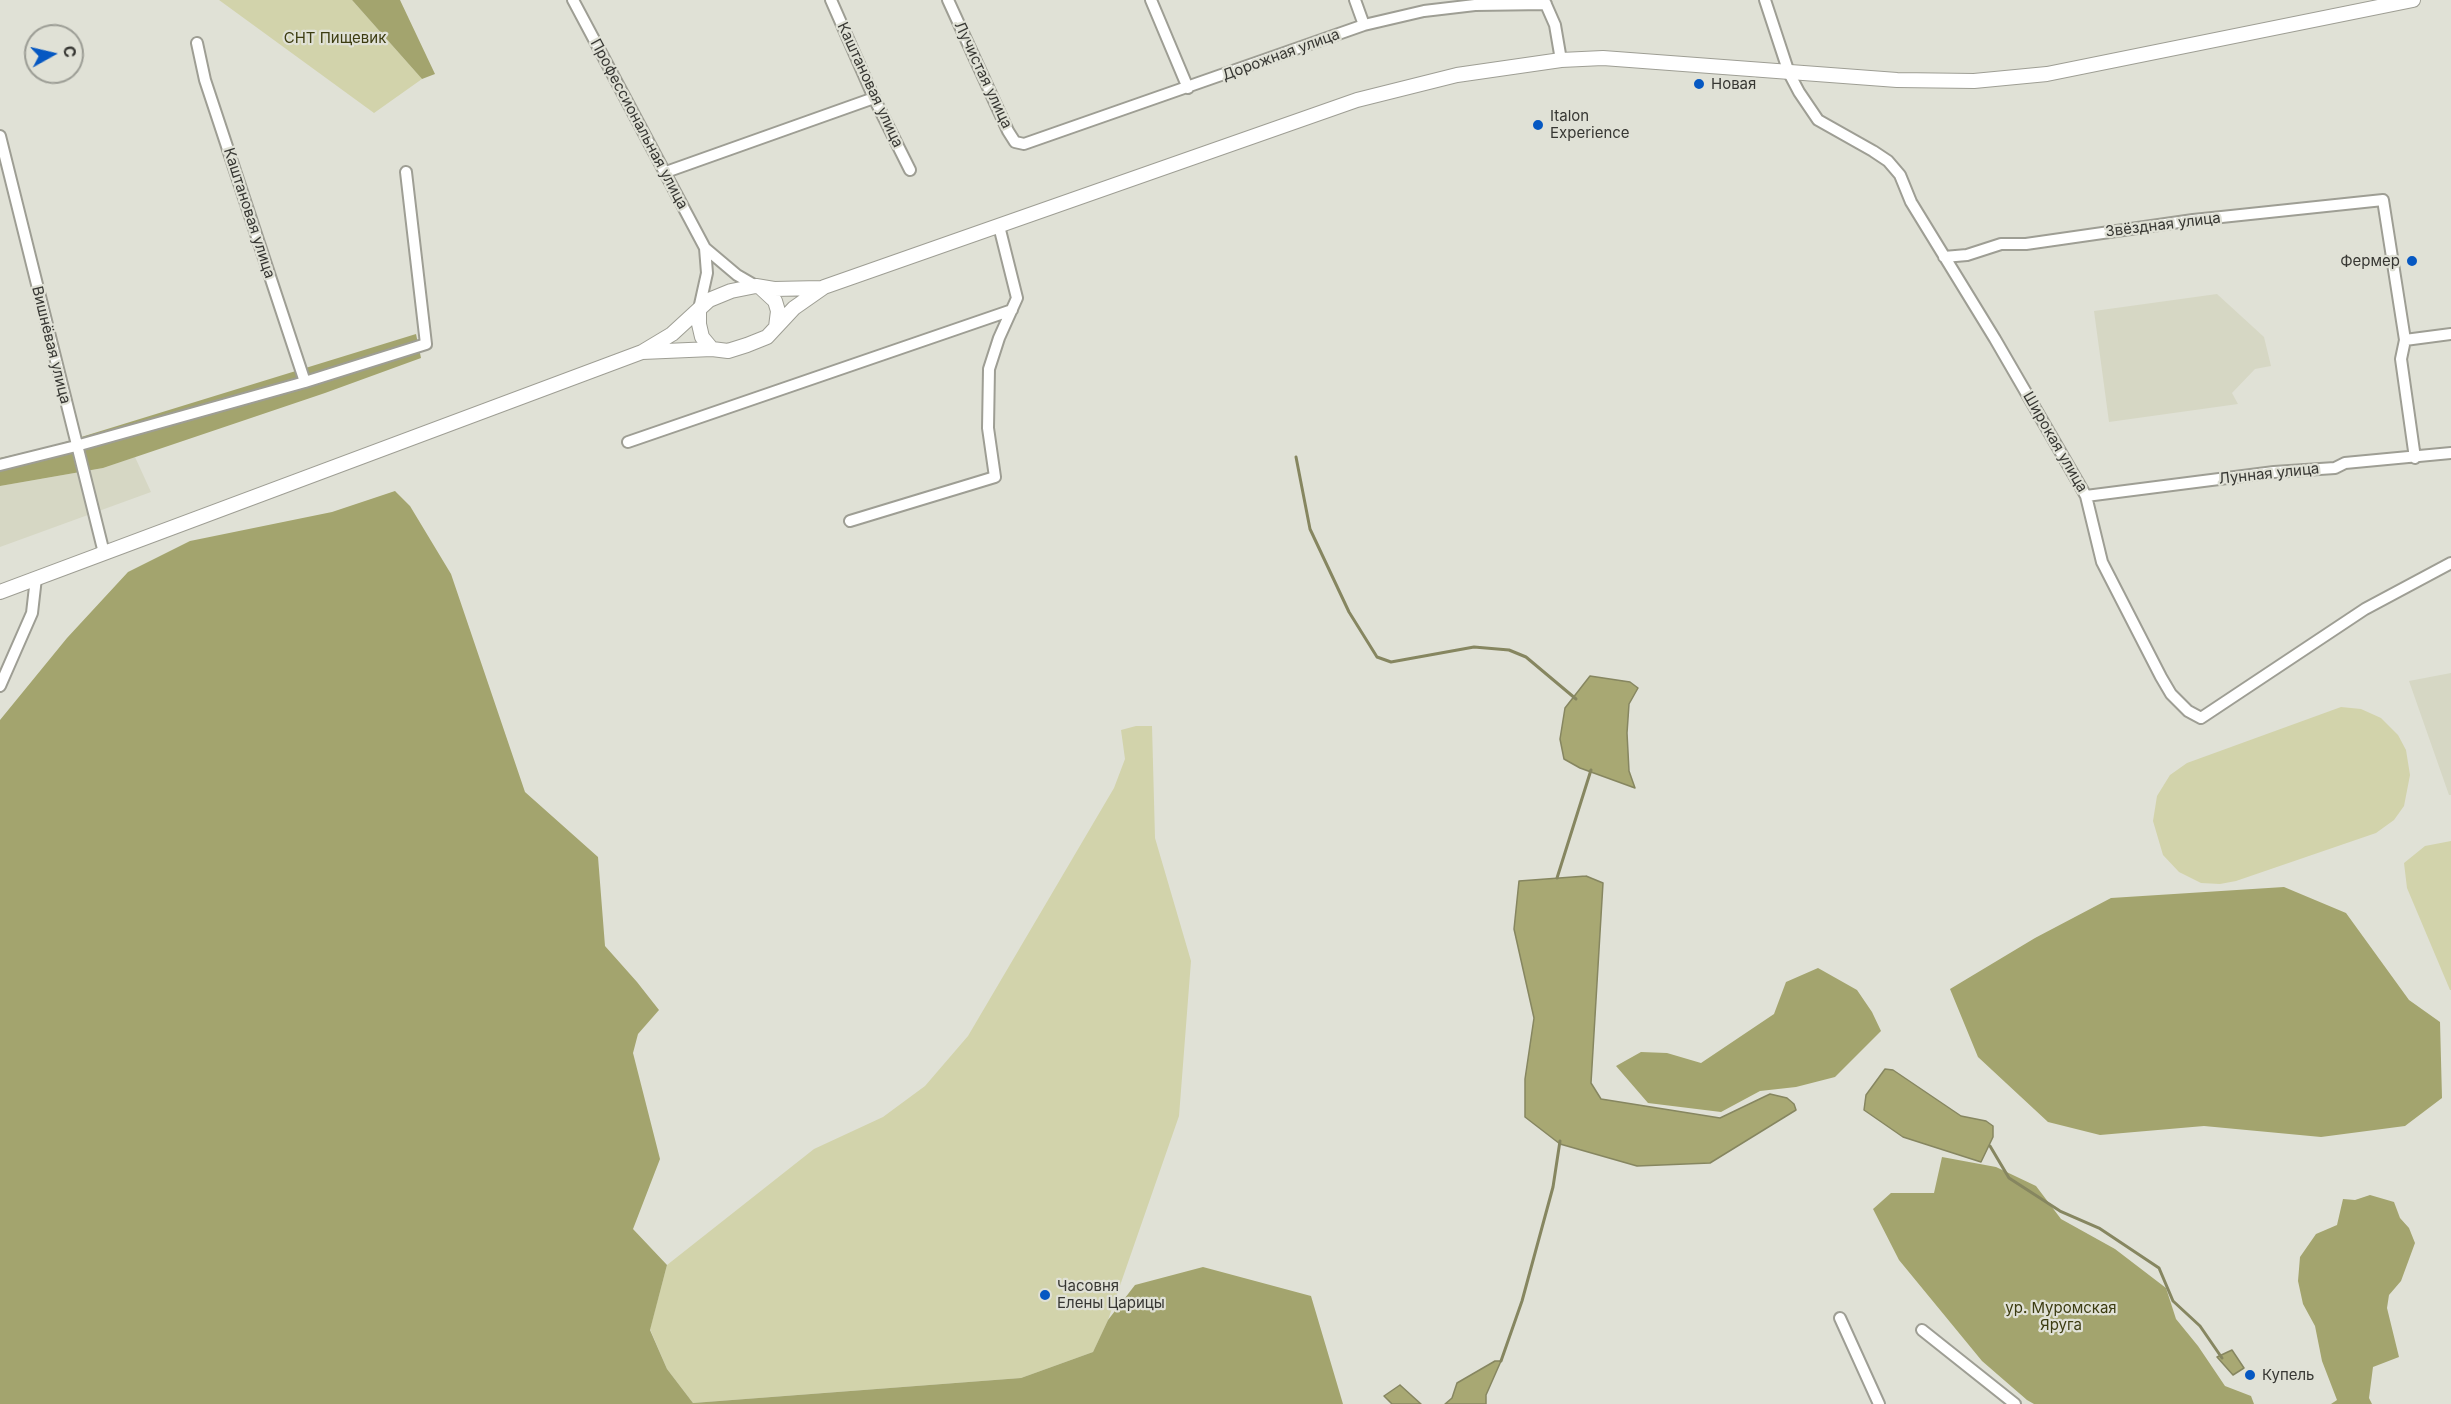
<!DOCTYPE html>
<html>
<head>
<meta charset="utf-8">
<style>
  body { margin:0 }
  #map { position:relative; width:2451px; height:1404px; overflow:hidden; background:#e0e1d6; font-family:Inter,sans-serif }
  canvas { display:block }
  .north { position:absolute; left:24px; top:24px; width:60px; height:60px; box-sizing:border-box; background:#e0e1d6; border:2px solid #9c9d95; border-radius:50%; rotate:82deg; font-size:16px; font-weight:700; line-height:24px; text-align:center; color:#373733 }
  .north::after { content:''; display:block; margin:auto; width:21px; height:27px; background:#0658c2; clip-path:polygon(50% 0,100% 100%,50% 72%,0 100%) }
</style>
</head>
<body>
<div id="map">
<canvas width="2451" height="1404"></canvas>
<div class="north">С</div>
</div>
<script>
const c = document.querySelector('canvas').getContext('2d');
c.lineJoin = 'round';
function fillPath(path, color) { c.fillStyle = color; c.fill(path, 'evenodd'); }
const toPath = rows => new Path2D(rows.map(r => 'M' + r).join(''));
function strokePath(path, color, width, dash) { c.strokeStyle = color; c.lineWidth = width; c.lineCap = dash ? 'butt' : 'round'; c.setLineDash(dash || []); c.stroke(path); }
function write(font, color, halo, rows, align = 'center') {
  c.font = font + ' Inter,sans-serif'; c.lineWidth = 4.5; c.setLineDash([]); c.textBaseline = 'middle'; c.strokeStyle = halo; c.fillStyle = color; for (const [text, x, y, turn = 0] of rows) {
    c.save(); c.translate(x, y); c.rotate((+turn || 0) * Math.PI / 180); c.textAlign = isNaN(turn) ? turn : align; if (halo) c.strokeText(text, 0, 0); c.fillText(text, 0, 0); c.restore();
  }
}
fillPath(toPath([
  [2217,294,2264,337,2271,366,2255,369,2232,393,2238,404,2109,422,2094,311],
  [135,457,151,492,0,547,0,486,103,468],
  [2451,673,2451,795,2449,795,2409,681]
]), '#d6d7c4');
fillPath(toPath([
  [219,0,352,0,422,79,374,113],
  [2341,707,2361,709,2381,718,2398,735,2406,750,2410,775,2404,806,2394,820,2376,833,2236,881,2220,884,2201,883,2179,872,2163,855,2153,821,2157,796,2170,775,2187,763],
  [1136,726,1152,726,1155,838,1191,961,1179,1116,1108,1320,1093,1352,1021,1378,693,1403,667,1369,650,1329,667,1265,814,1149,883,1117,925,1086,968,1036,1114,788,1125,759,1121,730],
  [2451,841,2451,990,2450,990,2407,888,2404,863,2425,846]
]), '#d2d3ab');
fillPath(toPath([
  [352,0,400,0,435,74,422,79],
  [416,334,421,358,325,393,103,468,0,486,0,458,52,446],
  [395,491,410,506,451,574,525,792,598,857,605,946,637,982,659,1010,638,1034,633,1053,660,1159,633,1229,667,1265,650,1330,667,1369,693,1403,1021,1378,1093,1352,1108,1320,1135,1285,1203,1267,1311,1296,1343,1404,0,1404,0,720,67,638,128,572,190,541,332,512],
  [2284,887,2346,913,2409,1000,2440,1022,2442,1098,2405,1126,2321,1137,2204,1126,2100,1135,2048,1122,1978,1057,1950,989,2035,938,2111,898],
  [1818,968,1857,990,1872,1012,1881,1031,1835,1077,1796,1087,1760,1091,1721,1112,1648,1103,1616,1066,1641,1052,1667,1053,1701,1063,1774,1014,1786,982],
  [1942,1157,1996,1167,2036,1186,2061,1219,2115,1249,2166,1288,2176,1319,2198,1346,2225,1386,2251,1396,2254,1404,2034,1404,2027,1400,1982,1361,1899,1260,1873,1209,1891,1193,1934,1193],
  [2370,1195,2394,1202,2400,1218,2409,1228,2415,1243,2401,1281,2389,1295,2387,1308,2399,1357,2373,1367,2369,1398,2372,1404,2331,1404,2337,1400,2322,1361,2315,1326,2303,1304,2298,1281,2300,1257,2316,1234,2337,1225,2343,1199,2355,1200]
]), '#a3a46e');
const water = toPath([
  [1590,676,1630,682,1638,688,1629,704,1627,733,1629,771,1635,788,1580,768,1564,759,1560,739,1565,708,1590,676],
  [1586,876,1603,883,1591,1083,1601,1099,1720,1118,1770,1094,1787,1098,1794,1104,1796,1110,1710,1163,1637,1166,1560,1144,1525,1117,1525,1079,1534,1018,1514,929,1519,881,1586,876],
  [1885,1069,1893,1070,1961,1116,1986,1121,1993,1126,1993,1137,1981,1162,1903,1137,1864,1110,1866,1095,1885,1069],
  [2232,1350,2244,1368,2233,1375,2217,1357,2232,1350],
  [1495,1361,1501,1361,1486,1395,1486,1404,1445,1404,1452,1398,1457,1383,1495,1361],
  [1400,1385,1421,1404,1392,1404,1384,1396,1400,1385]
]);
fillPath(water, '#a8a873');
strokePath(water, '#868660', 1.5);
strokePath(toPath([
  [1296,457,1310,529,1349,612,1377,657,1391,662,1474,647,1509,650,1526,657,1576,699],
  [1557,878,1591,770],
  [1990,1146,2009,1178,2060,1211,2099,1228,2159,1268,2173,1301,2200,1326,2222,1358],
  [1501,1361,1522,1301,1553,1187,1560,1141]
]), '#868660', 3);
const minor = toPath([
  [573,0,705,248,737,275,756,286],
  [831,0,874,98,910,170],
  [948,0,1008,131,1015,142,1024,144,1364,25,1424,11,1475,5,1546,4],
  [1151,0,1188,88],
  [1355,0,1364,25],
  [1544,0,1555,25,1561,60],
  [1765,0,1789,73,1799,92,1818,120,1873,151,1888,161,1900,175,1911,202,1995,339,2086,496,2102,562,2161,677,2171,694,2188,711,2201,718,2365,609,2451,563],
  [197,43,205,80,305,382],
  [0,136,104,553],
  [666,172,874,98],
  [1944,257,1967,255,2001,244,2026,244,2193,220,2383,200,2405,340,2451,334],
  [699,309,707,273,705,248],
  [2405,340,2401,359,2415,458],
  [628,442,1012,310],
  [0,465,76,446,305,382,426,344,406,172],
  [2086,496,2274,472,2335,468,2345,463,2451,453],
  [850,521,995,477,988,428,989,369,999,338,1017,298,999,226],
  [0,686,32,613,36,578],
  [1840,1318,1879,1404],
  [1922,1330,2015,1404]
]);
const major = toPath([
  [761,288,775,301,778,311,776,327],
  [699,311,699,324,702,337,712,349],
  [642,352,712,349,728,351,747,345,767,337,794,308,824,287,1357,100,1457,75,1561,60,1603,58,1897,80,1974,81,2047,74,2413,0],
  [0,592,642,352,672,334,709,300,731,291,756,286,774,289,821,288]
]);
strokePath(minor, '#9e9e94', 14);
strokePath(major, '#9e9e94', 16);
strokePath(minor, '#fff', 10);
strokePath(major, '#fff', 14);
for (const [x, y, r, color] of [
  [1699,84,6,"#0658c2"],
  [1538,125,6,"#0658c2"],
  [2412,261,6,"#0658c2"],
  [1045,1295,6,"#0658c2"],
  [2250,1375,6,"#0658c2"]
]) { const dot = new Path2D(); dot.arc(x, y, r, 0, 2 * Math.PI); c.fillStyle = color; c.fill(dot); strokePath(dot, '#e0e1d6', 2); }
write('15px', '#3c3c11', '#e0e1d6', [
  ["СНТ Пищевик",335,38],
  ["ур. Муромская",2061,1308],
  ["Яруга",2061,1325]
]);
write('15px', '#373733', '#e0e1d6', [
  ["Дорожная улица",1281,55,-20],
  ["Лучистая улица",983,75,65],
  ["Каштановая улица",870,85,65],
  ["Профессиональная улица",639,124,62],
  ["Каштановая улица",249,213,72],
  ["Звёздная улица",2163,225,-7],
  ["Вишнёвая улица",51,345,76],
  ["Широкая улица",2055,442,60],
  ["Лунная улица",2269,474,-6]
]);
write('15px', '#373733', '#e0e1d6', [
  ["Новая",1711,84],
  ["Italon",1550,116],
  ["Experience",1550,133],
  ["Фермер",2400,261,"right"],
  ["Часовня",1057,1286],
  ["Елены Царицы",1057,1303],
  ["Купель",2262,1375]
], 'left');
</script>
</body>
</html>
